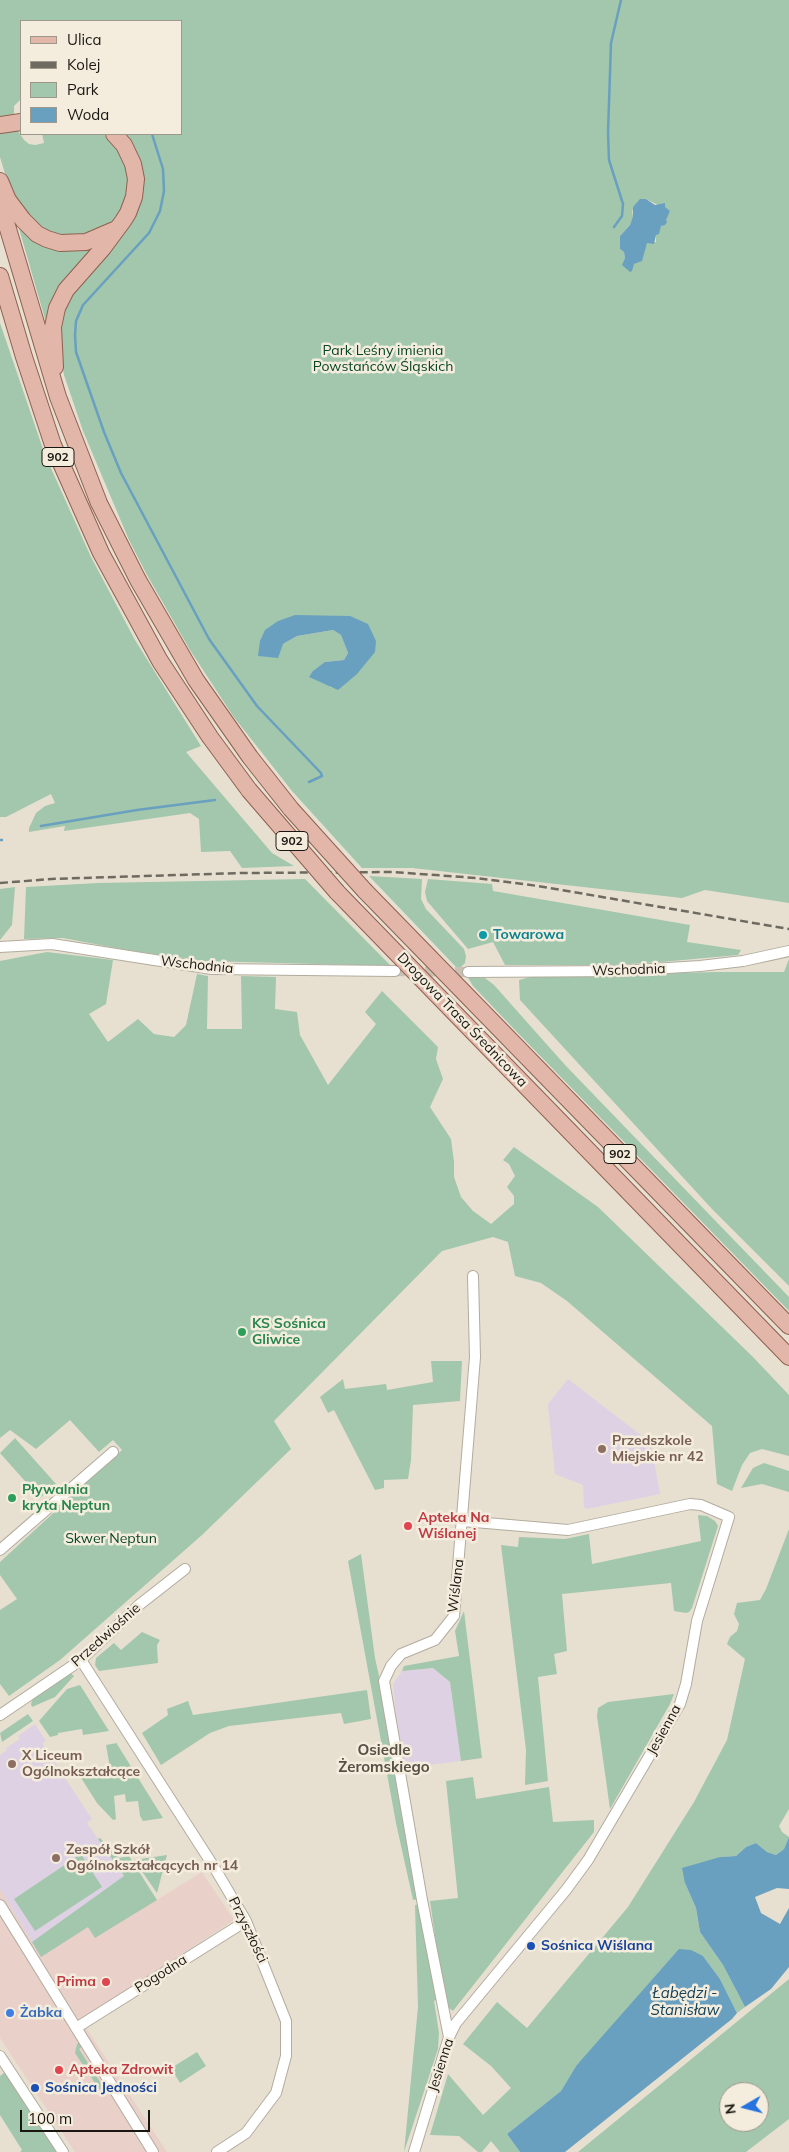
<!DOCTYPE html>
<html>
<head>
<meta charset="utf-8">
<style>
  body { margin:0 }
  #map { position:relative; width:789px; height:2152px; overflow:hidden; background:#e7e0d1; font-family:Mulish,sans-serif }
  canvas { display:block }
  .legend { position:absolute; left:20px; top:20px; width:162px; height:115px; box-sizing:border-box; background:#f4edde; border:1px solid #9d978c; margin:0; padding:6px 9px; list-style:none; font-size:15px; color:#1a1712 }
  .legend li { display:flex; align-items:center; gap:10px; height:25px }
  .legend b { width:25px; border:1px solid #9d978c }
  .north { position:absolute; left:719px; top:2082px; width:50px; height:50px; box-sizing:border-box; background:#f4edde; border:1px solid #9d978c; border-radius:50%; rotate:262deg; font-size:14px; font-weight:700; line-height:20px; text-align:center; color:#1a1712 }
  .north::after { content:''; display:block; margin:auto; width:18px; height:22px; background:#2473de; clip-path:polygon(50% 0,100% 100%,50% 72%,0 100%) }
  .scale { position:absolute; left:20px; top:2110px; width:130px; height:22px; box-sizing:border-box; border:2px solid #1a1712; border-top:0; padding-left:6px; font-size:15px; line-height:18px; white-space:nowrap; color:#1a1712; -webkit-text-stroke:4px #f4edde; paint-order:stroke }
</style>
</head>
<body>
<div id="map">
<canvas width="789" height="2152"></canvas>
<ul class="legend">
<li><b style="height:6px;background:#e2b7aa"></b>Ulica</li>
<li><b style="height:6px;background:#6e6a60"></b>Kolej</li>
<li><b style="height:14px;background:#a2c7ac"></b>Park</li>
<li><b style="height:14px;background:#69a0c0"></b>Woda</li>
</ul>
<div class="north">N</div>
<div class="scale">100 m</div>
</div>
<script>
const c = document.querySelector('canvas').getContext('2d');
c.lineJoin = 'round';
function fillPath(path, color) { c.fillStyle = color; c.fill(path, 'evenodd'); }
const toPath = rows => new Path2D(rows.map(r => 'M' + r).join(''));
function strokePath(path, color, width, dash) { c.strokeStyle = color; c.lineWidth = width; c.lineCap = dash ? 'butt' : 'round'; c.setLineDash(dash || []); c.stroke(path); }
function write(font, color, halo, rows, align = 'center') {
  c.font = font + ' Mulish,sans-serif'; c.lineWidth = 5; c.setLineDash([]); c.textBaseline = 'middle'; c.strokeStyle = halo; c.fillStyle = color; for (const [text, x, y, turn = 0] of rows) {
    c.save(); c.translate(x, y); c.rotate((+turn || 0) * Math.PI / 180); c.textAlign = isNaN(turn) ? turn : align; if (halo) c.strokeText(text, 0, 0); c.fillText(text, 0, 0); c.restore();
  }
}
fillPath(toPath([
  [202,1872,234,1920,81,2020,167,2152,75,2152,0,2038,0,1889,41,1956,88,1926,95,1938]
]), '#e9d0c8');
fillPath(toPath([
  [568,1379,651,1443,660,1494,587,1509,584,1507,583,1485,555,1474,548,1404],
  [433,1668,450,1682,461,1761,412,1767,404,1759,396,1716,393,1684,402,1671],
  [35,1724,46,1741,42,1743,92,1819,87,1823,145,1907,95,1938,88,1927,41,1957,0,1889,0,1755,7,1750,6,1748,20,1739,18,1736]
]), '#ded1e4');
fillPath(toPath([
  [0,0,789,0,789,903,705,890,682,898,412,868,362,868,292,791,233,716,190,650,147,575,129,540,83,431,64,375,58,340,65,304,135,214,123,134,181,134,181,21,21,21,21,99,14,106,14,114,0,117],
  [646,199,670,211,656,235,656,242,647,243,641,258,633,264,629,271,623,264,625,258,624,252,620,249,620,236,630,225,633,216,632,211],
  [295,615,376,641,331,688,325,662,344,660,348,653,341,635,333,630,297,636,283,644],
  [18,131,24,140,29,144,35,145,44,143,42,134,103,134,107,137,116,145,126,165,129,186,124,205,115,220,108,226,82,238,45,233,21,210,6,177,0,157,0,134],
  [18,225,25,231,99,243,47,326],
  [0,323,45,455,91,557,135,640,201,746,186,752,272,853,294,866,242,868,230,851,201,852,199,819,190,813,64,831,65,826,29,832,29,828,36,813,45,806,55,803,51,794,6,817,0,817],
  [369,876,422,879,421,899,426,909,464,949,466,956,465,963,461,967,456,967],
  [305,879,391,966,204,961,126,950,63,938,24,939,26,887,98,883],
  [428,879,492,884,493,891,690,925,687,942,741,950,738,955,661,962,614,965,505,965,493,942,468,949,427,901,425,892],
  [15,887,12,925,0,940,0,889],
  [47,952,113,960,106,1004,89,1014,108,1042,138,1019,154,1034,174,1037,186,1025,197,974,208,976,207,1029,242,1029,241,976,276,977,275,1009,297,1012,300,1035,328,1085,376,1024,365,1012,382,991,438,1047,436,1059,443,1079,430,1107,451,1139,454,1162,454,1177,461,1197,473,1211,491,1224,514,1204,514,1196,507,1187,515,1176,509,1164,503,1160,514,1147,598,1207,752,1356,789,1395,789,1456,762,1449,750,1453,742,1465,732,1491,717,1484,712,1426,567,1301,541,1283,515,1276,508,1242,493,1237,442,1251,274,1421,291,1449,202,1535,60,1660,9,1696,0,1684,0,1610,17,1599,0,1575,0,1562,122,1450,113,1440,99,1452,70,1420,36,1449,10,1430,0,1438,0,961],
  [789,959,789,1286,712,1209,520,1000,519,980,530,977,717,972,784,972],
  [467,976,485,978,494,985,566,1066,789,1297,789,1311,514,1029,473,986],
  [431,1361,462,1361,460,1401,413,1405,411,1460,408,1479,384,1480,384,1488,375,1490,334,1410,328,1413,320,1397,343,1379,345,1389,386,1384,387,1390,433,1382],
  [15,1438,56,1484,40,1498,0,1453],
  [764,1463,789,1471,789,1492,762,1484,741,1488,753,1468],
  [698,1515,707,1516,715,1521,718,1526,692,1608,689,1612,686,1613,674,1611,671,1583,562,1594,567,1651,554,1654,557,1674,538,1677,548,1781,525,1785,526,1750,501,1545,518,1547,519,1537,565,1539,589,1534,592,1564,701,1541],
  [789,1529,789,1809,779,1826,782,1832,789,1837,784,1849,776,1855,767,1852,756,1843,746,1847,736,1856,720,1857,685,1883,696,1908,700,1932,723,1965,745,2007,737,2013,720,1979,703,1956,576,2066,561,2091,507,2134,520,2152,500,2152,491,2141,482,2152,478,2152,459,2136,430,2135,448,2074,483,2115,511,2088,491,2066,463,2044,497,2002,527,2028,628,1907,694,1802,727,1740,745,1659,727,1644,730,1637,737,1631,739,1624,734,1614,737,1603,760,1600,766,1589],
  [361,1554,375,1658,381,1685,418,1899,413,1900,396,1823,348,1561],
  [464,1611,482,1758,461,1761,450,1682,433,1668,402,1671,404,1666,459,1656,455,1631],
  [142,1632,160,1640,157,1645,158,1663,99,1671,95,1665,96,1658,114,1643,121,1650],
  [69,1672,74,1676,55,1697,32,1707,31,1704,33,1698],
  [80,1685,109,1731,83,1735,82,1729,58,1733,58,1735,50,1737,39,1721,67,1689],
  [367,1690,371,1719,344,1724,341,1713,229,1726,210,1733,161,1765,142,1733,168,1715,167,1709,188,1701,193,1715],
  [674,1694,670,1704,610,1809,597,1716,598,1708,608,1702],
  [28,1714,33,1721,2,1742,0,1733],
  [117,1743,117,1744,163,1818,143,1821,140,1816,138,1801,126,1802,125,1794,114,1796,116,1819,113,1820,97,1803,78,1773,110,1768,106,1745],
  [473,1777,476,1799,549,1787,553,1822,594,1820,594,1832,453,2011,445,2005,430,1901,458,1898,446,1781],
  [100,1838,119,1858,129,1856,157,1900,95,1938,88,1927,41,1957,32,1942,124,1876,98,1839],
  [81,1854,102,1887,35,1931,14,1899],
  [167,1855,157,1893,134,1860],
  [420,1904,436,2000,434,2001,439,2033,438,2049,404,2152,418,2007,415,1905],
  [789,1979,789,2119,746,2152,578,2152],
  [729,2092,759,2092,759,2122,729,2122],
  [82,2041,84,2045,79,2049,102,2085,108,2082,113,2094,99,2089,75,2053,77,2044],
  [197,2052,206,2066,180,2083,171,2068],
  [5,2072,57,2152,20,2152,22,2150,0,2115,0,2076]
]), '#a2c7ac');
fillPath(toPath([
  [640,199,646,199,655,205,665,203,665,207,670,211,666,220,667,222,665,225,661,226,659,234,656,235,654,244,647,243,642,261,634,264,632,271,630,272,622,265,625,258,624,252,620,249,620,236,630,225,633,216,633,207],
  [295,615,350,616,368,624,376,641,375,652,357,674,338,690,309,677,313,671,325,662,344,660,348,653,341,635,333,630,297,636,283,644,278,658,258,656,260,641,265,630,278,621],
  [789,1837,789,1889,777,1888,755,1897,761,1913,780,1924,789,1908,789,1967,771,1989,745,2007,723,1965,700,1932,696,1908,685,1883,682,1868,720,1857,736,1856,746,1847,756,1843,767,1852,776,1855,784,1849],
  [679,1949,691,1950,703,1956,720,1979,737,2013,732,2019,565,2152,520,2152,507,2134,561,2091,576,2066]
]), '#69a0c0');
strokePath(toPath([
  [152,134,163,169,164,191,160,211,149,233,83,305,76,321,75,335,76,352,104,432,121,473,209,639,257,706,321,773,322,776,309,782],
  [614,227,622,216,623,204,609,160,608,133,611,43,621,0],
  [41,826,137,810,215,800],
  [0,840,2,840]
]), '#69a0c0', 2.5);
strokePath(toPath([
  [395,971,468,972]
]), '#c8c2b4', 10, [10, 5]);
const street = toPath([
  [0,947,52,944,212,969,395,971],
  [468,972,620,971,700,966,743,961,789,951],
  [0,1550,113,1452],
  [81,1660,214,1867,246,1921,286,2021,286,2056,276,2093,246,2133,217,2152],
  [0,1715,81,1660,139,1605,185,1569],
  [0,1905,153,2152],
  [76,2028,246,1921],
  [449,2037,422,1900,384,1681,391,1666,401,1654,435,1640,454,1616,475,1357,473,1276],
  [0,2056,63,2152],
  [414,2152,449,2037,456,2023,566,1890,588,1860,680,1704,686,1684,697,1621,729,1517,701,1505,690,1504,568,1530,463,1521]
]);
const primary = toPath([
  [0,125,21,122],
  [0,181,8,200,23,220,37,234,47,239,60,243,86,242,114,230],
  [0,202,58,397,99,503,138,580,196,680,250,757,291,809],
  [0,276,24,357,53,445,101,553,160,661,210,737,249,790],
  [55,367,53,327,57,308,66,290,103,248,123,221,128,213,134,197,136,179,133,164,124,145,114,134],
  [365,891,789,1326],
  [337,892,789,1357]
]);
strokePath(street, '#b2ac9e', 12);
strokePath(primary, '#8f6050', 18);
strokePath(street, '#fff', 10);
strokePath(primary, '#e2b7aa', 16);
strokePath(toPath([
  [0,883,51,879,242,873,393,872,476,878,538,886,789,929]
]), '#6e6a60', 2.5, [8, 4]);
const primaryBridge = toPath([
  [249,790,337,892],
  [291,809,365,891]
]);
strokePath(primaryBridge, '#8f6050', 18, []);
strokePath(primaryBridge, '#e2b7aa', 16);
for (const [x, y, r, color] of [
  [483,935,5,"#0f9aa8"],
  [242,1332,5,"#2e9e5b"],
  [602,1449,5,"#8d6e63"],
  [12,1498,5,"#2e9e5b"],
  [408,1526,5,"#e0444e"],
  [12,1764,5,"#8d6e63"],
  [56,1858,5,"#8d6e63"],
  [531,1946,5,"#1a4fb4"],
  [106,1982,5,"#e0444e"],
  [10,2013,5,"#3f7fe0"],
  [59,2070,5,"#e0444e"],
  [35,2088,5,"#1a4fb4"]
]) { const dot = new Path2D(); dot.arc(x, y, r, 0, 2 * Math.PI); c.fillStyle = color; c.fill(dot); strokePath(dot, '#f4edde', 2); }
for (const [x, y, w] of [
  [58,457,32],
  [292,841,32],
  [620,1154,32]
]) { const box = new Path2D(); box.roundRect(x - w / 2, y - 9.5, w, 19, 4); c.fillStyle = '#f4edde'; c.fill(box); strokePath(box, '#1a1712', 1); }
write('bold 12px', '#1a1712', null, [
  ["902",58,457],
  ["902",292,841],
  ["902",620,1154]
]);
write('14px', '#064624', '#f4edde', [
  ["Park Leśny imienia",383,351],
  ["Powstańców Śląskich",383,367],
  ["Skwer Neptun",111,1539]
]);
write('bold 14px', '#0d838f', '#f4edde', [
  ["Towarowa",493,935]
], 'left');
write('14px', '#1a1712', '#f4edde', [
  ["Wschodnia",197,965,6],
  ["Wschodnia",629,970,-2],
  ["Drogowa Trasa Średnicowa",462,1020,46],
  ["Wiślana",456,1586,-83],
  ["Przedwiośnie",106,1635,-42],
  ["Jesienna",664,1730,-61],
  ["Przyszłości",248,1930,64],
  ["Pogodna",161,1974,-32],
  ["Jesienna",441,2065,-72]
]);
write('bold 14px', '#27864d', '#f4edde', [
  ["KS Sośnica",252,1324],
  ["Gliwice",252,1340],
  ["Pływalnia",22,1490],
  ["kryta Neptun",22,1506]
], 'left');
write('bold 14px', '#785e54', '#f4edde', [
  ["Przedszkole",612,1441],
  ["Miejskie nr 42",612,1457],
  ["X Liceum",22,1756],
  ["Ogólnokształcące",22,1772],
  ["Zespół Szkół",66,1850],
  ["Ogólnokształcących nr 14",66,1866]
], 'left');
write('bold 14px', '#be3a42', '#f4edde', [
  ["Apteka Na",418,1518],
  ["Wiślanej",418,1534],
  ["Prima",96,1982,"right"],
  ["Apteka Zdrowit",69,2070]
], 'left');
write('bold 14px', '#164399', '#f4edde', [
  ["Sośnica Wiślana",541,1946],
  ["Sośnica Jedności",45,2088]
], 'left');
write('bold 14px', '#366cbe', '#f4edde', [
  ["Żabka",20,2013]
], 'left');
write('bold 15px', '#575145', '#f4edde', [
  ["Osiedle",384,1750],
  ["Żeromskiego",384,1767]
]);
write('italic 15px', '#134158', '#f4edde', [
  ["Łabędzi -",685,1993],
  ["Stanisław",685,2010]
]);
</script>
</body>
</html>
